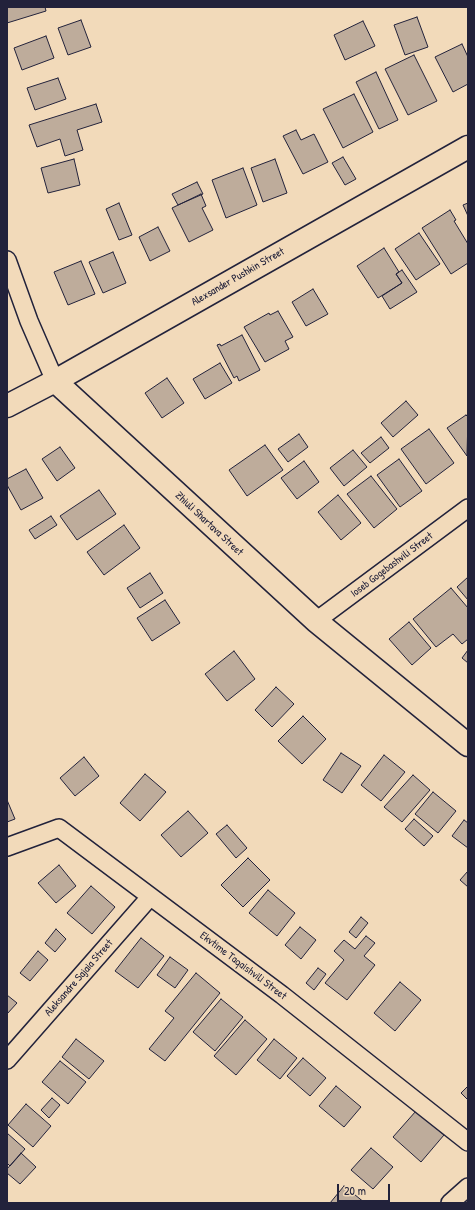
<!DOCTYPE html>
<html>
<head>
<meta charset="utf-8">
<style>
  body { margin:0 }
  #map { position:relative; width:475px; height:1210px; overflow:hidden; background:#f2daba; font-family:"Patrick Hand",sans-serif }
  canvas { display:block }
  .frame { position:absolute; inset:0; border:8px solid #22223b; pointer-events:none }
  .scale { position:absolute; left:337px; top:1184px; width:53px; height:18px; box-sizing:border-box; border:2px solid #22223b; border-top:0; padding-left:5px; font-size:12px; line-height:14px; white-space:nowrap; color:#22223b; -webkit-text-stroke:3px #f2daba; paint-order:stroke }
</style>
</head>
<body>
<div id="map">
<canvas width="475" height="1210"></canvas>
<div class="frame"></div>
<div class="scale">20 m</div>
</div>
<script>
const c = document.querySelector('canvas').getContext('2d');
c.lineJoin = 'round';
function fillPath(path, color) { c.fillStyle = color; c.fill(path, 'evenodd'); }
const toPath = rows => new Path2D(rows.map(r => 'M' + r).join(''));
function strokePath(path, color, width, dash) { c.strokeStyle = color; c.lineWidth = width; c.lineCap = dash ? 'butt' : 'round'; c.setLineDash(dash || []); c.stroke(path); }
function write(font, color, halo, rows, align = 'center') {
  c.font = font + ' "Patrick Hand",sans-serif'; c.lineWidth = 3.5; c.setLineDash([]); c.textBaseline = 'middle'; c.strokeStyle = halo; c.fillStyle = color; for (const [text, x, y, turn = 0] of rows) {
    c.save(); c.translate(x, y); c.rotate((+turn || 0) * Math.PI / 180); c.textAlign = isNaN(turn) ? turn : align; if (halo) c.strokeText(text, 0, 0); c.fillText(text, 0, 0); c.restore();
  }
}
const building = toPath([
  [7,7,45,7,46,11,7,23,7,7],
  [417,17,428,47,405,55,394,25,417,17],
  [81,20,91,47,68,55,58,28,81,20],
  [363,21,375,46,345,60,334,35,363,21],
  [46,36,54,58,22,70,14,48,46,36],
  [462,44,468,57,468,84,453,92,435,57,462,44],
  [414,55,437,101,408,115,385,69,414,55],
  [376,72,398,120,379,129,356,82,376,72],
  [58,78,66,99,35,110,27,88,58,78],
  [354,94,373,132,343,148,323,109,354,94],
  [96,104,102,122,77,130,83,150,65,156,60,139,37,147,29,125,96,104],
  [296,130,301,140,314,134,328,162,303,174,283,136,296,130],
  [343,157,356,179,345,185,332,163,343,157],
  [74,159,80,185,48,193,41,168,74,159],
  [275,159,287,193,263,202,251,168,275,159],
  [243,168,257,205,226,218,212,180,243,168],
  [197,182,203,194,178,205,172,194,197,182],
  [201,194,206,206,202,208,213,230,189,242,172,208,201,194],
  [119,203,132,235,119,240,106,209,119,203],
  [468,203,468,216,463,205,468,203],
  [450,210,456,220,454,221,468,244,468,263,451,274,422,228,450,210],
  [158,227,170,251,150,261,139,237,158,227],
  [419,233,440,264,416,280,395,249,419,233],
  [384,248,399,272,396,274,402,283,378,298,357,266,384,248],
  [113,252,126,283,103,293,89,262,113,252],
  [81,261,95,294,68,305,54,272,81,261],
  [402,270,417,292,390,309,382,296,402,283,396,274,402,270],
  [313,289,328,314,306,326,292,302,313,289],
  [278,311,293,337,285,341,289,349,265,362,244,327,269,313,270,315,278,311],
  [242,335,260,370,239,381,237,376,234,378,217,345,220,344,221,346,242,335],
  [220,363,232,383,205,399,193,379,220,363],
  [167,378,184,403,162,418,145,393,167,378],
  [406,401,418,415,393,437,381,423,406,401],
  [466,415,468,417,467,456,447,428,466,415],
  [429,429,454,463,426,484,401,449,429,429],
  [299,434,308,447,288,462,278,449,299,434],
  [381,437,389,448,370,463,361,453,381,437],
  [265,445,283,470,247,496,229,470,265,445],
  [60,447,75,468,57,481,42,459,60,447],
  [353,450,367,467,344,486,330,468,353,450],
  [399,459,422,491,400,507,377,475,399,459],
  [304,461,319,482,297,499,281,478,304,461],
  [26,469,43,498,21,510,7,485,7,479,26,469],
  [371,476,397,509,374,528,347,494,371,476],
  [99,490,116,514,77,540,60,516,99,490],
  [338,495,361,523,341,540,318,512,338,495],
  [51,516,57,525,35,539,29,530,51,516],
  [124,525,140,548,104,575,87,552,124,525],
  [150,573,163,593,140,608,127,588,150,573],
  [468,577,468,600,457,587,468,577],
  [451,588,468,608,468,639,462,644,453,634,436,647,413,619,451,588],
  [165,600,180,623,152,641,137,618,165,600],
  [409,622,431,648,412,665,389,639,409,622],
  [468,650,468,663,462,658,468,650],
  [234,651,255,679,227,701,205,674,234,651],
  [276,687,294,704,272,727,255,710,276,687],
  [303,716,326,739,302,764,278,741,303,716],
  [341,753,361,766,342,793,323,780,341,753],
  [384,755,405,772,381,801,361,785,384,755],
  [84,757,99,776,75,796,60,778,84,757],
  [145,774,166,792,140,821,120,803,145,774],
  [413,775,430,790,402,822,384,807,413,775],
  [433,792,456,811,438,833,415,814,433,792],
  [7,800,15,819,7,822,7,800],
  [188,811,208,833,181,857,161,835,188,811],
  [414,819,433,836,424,846,405,829,414,819],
  [464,820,468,823,468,848,452,836,464,820],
  [227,825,247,848,236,858,216,834,227,825],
  [248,858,270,880,243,907,221,885,248,858],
  [59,865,76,886,56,903,38,883,59,865],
  [468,871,468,887,460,880,468,871],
  [91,886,115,907,92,934,67,913,91,886],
  [268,890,295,913,277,936,249,913,268,890],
  [361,917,368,923,356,938,349,932,361,917],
  [300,927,316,940,301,959,285,945,300,927],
  [56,929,66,939,55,952,45,943,56,929],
  [366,936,375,943,364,956,375,965,347,1000,325,983,344,960,334,951,344,940,355,949,366,936],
  [141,938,164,956,138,988,115,971,141,938],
  [38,951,48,960,30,981,20,973,38,951],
  [170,957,188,970,175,988,157,975,170,957],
  [318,968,326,974,314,990,306,983,318,968],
  [196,973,220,993,165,1061,149,1049,174,1018,165,1011,196,973],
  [400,982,421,1000,395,1031,374,1013,400,982],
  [7,995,17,1003,7,1014,7,995],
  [221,999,243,1017,215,1051,193,1032,221,999],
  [245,1020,267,1039,236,1075,214,1056,245,1020],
  [76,1039,104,1061,89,1079,62,1057,76,1039],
  [274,1039,297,1058,280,1079,257,1060,274,1039],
  [303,1058,326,1078,310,1096,287,1076,303,1058],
  [60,1061,86,1082,68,1104,42,1082,60,1061],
  [336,1086,361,1107,344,1127,319,1106,336,1086],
  [468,1086,468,1100,461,1093,468,1086],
  [52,1098,60,1105,49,1118,41,1110,52,1098],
  [26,1104,51,1126,33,1147,8,1125,26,1104],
  [416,1111,444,1135,421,1162,393,1137,416,1111],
  [7,1133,25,1149,10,1166,7,1163,7,1133],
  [371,1148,393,1167,373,1189,351,1170,371,1148],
  [21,1153,36,1167,20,1184,7,1173,7,1169,21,1153],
  [344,1186,365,1203,330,1203,344,1186]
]);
fillPath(building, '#beac9b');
strokePath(building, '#22223b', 1);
const street = toPath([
  [7,260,29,321,55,381],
  [316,621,468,508],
  [7,847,59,828,282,995,468,1142],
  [7,1060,150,897],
  [450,1203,468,1187]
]);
const secondary = toPath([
  [55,381,316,621,468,745],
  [7,406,55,381,468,147]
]);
strokePath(street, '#22223b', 20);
strokePath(secondary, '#22223b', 25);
strokePath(street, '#f2daba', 17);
strokePath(secondary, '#f2daba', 22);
write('11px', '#22223b', '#f2daba', [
  ["Alexsander Pushkin Street",238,277,-30],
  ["Zhiuli Shartava Street",209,524,43],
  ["Ioseb Gogebashvili Street",392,565,-37],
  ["Ekvtime Taqaishvili Street",243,966,37],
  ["Aleksandre Sajaia Street",79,978,-49]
]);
</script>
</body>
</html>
